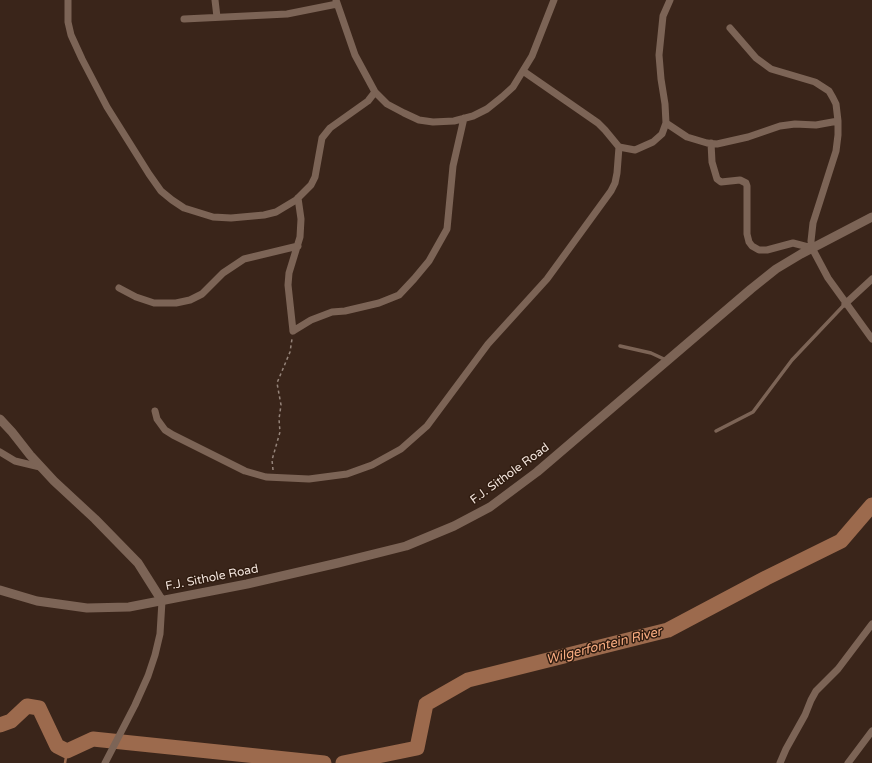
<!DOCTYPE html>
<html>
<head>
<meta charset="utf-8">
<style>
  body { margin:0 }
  canvas { display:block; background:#3a251a }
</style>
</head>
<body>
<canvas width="872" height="763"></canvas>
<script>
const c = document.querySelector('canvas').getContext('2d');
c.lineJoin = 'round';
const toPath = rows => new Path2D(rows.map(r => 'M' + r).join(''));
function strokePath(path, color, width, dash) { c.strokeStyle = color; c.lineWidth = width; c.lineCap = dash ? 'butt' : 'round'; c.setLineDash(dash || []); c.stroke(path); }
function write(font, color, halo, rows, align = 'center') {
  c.font = font + ' "Varela Round",sans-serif'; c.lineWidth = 3; c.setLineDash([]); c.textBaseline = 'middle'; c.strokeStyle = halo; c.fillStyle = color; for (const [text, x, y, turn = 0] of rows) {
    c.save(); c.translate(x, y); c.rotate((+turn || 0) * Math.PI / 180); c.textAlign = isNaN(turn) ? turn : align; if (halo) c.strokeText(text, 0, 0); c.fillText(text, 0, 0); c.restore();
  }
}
strokePath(toPath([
  [65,763,67,751]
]), '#9c6a4d', 2.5);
strokePath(toPath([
  [0,725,11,721,27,706,39,708,57,746,67,751,93,739,324,763],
  [343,763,417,748,426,704,468,680,668,630,766,578,841,541,872,505]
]), '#9c6a4d', 15);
strokePath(toPath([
  [273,470,272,460,280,432,279,419,281,405,277,383,290,352,292,339]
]), '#96857b', 1.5, [3, 3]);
strokePath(toPath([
  [620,346,651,353,666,360],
  [716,431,753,412,792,360,845,304]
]), '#7c6456', 3.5);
strokePath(toPath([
  [68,0,68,22,71,35,82,59,107,107,149,174,161,191,172,200,184,208,213,217,231,218,264,215,276,212,296,200,311,185,315,177,322,138,330,128,368,101,375,92],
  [215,0,217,17],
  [336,0,355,55,375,92,387,104,404,113,419,120,433,122,454,121,473,116,487,109,502,97,513,87,532,56,554,0],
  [184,19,287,14,337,4],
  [730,28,756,58,771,69,815,82,829,91,833,98,836,104,838,121,838,135,836,151,813,223,811,241,812,248,828,278,872,339],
  [523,71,598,123,605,130,619,147,635,150,653,142,662,134,666,123,665,104,661,79,659,55,663,16,670,0],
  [666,123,687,137,707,143,717,144,748,137,780,126,795,124,816,125,838,121],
  [711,143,712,162,717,179,721,182,740,180,746,183,747,186,747,234,749,242,752,246,759,250,767,250,793,243,812,248],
  [119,288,136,297,154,303,176,303,190,300,202,294,223,273,244,259,298,246],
  [845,304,872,279],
  [293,331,311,320,332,312,345,311,379,303,399,295,414,279,429,261,447,229,453,166,464,118],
  [293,331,288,285,289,273,300,237,301,219,298,198],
  [155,411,157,419,165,430,173,435,245,471,266,477,309,479,347,474,372,465,401,449,427,426,488,344,547,279,611,191,615,183,617,173,619,147],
  [0,452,15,461,40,467],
  [105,763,135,705,148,676,155,655,160,634,162,601],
  [780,763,786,749,805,715,811,700,816,691,838,669,872,624],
  [848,763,872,731]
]), '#7c6456', 7);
strokePath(toPath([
  [0,419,12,432,30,455,54,481,95,519,138,563,162,601],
  [0,590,37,601,87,608,129,607,247,584,338,563,406,546,454,526,490,507,537,472,751,289,776,269,801,254,872,217]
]), '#7c6456', 9);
write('12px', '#f3e5dd', '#301c10', [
  ["F.J. Sithole Road",510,474,-36],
  ["F.J. Sithole Road",212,578,-11]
]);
write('italic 13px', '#f9ac81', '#301c10', [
  ["Wilgerfontein River",604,646,-14]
]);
</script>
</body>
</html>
